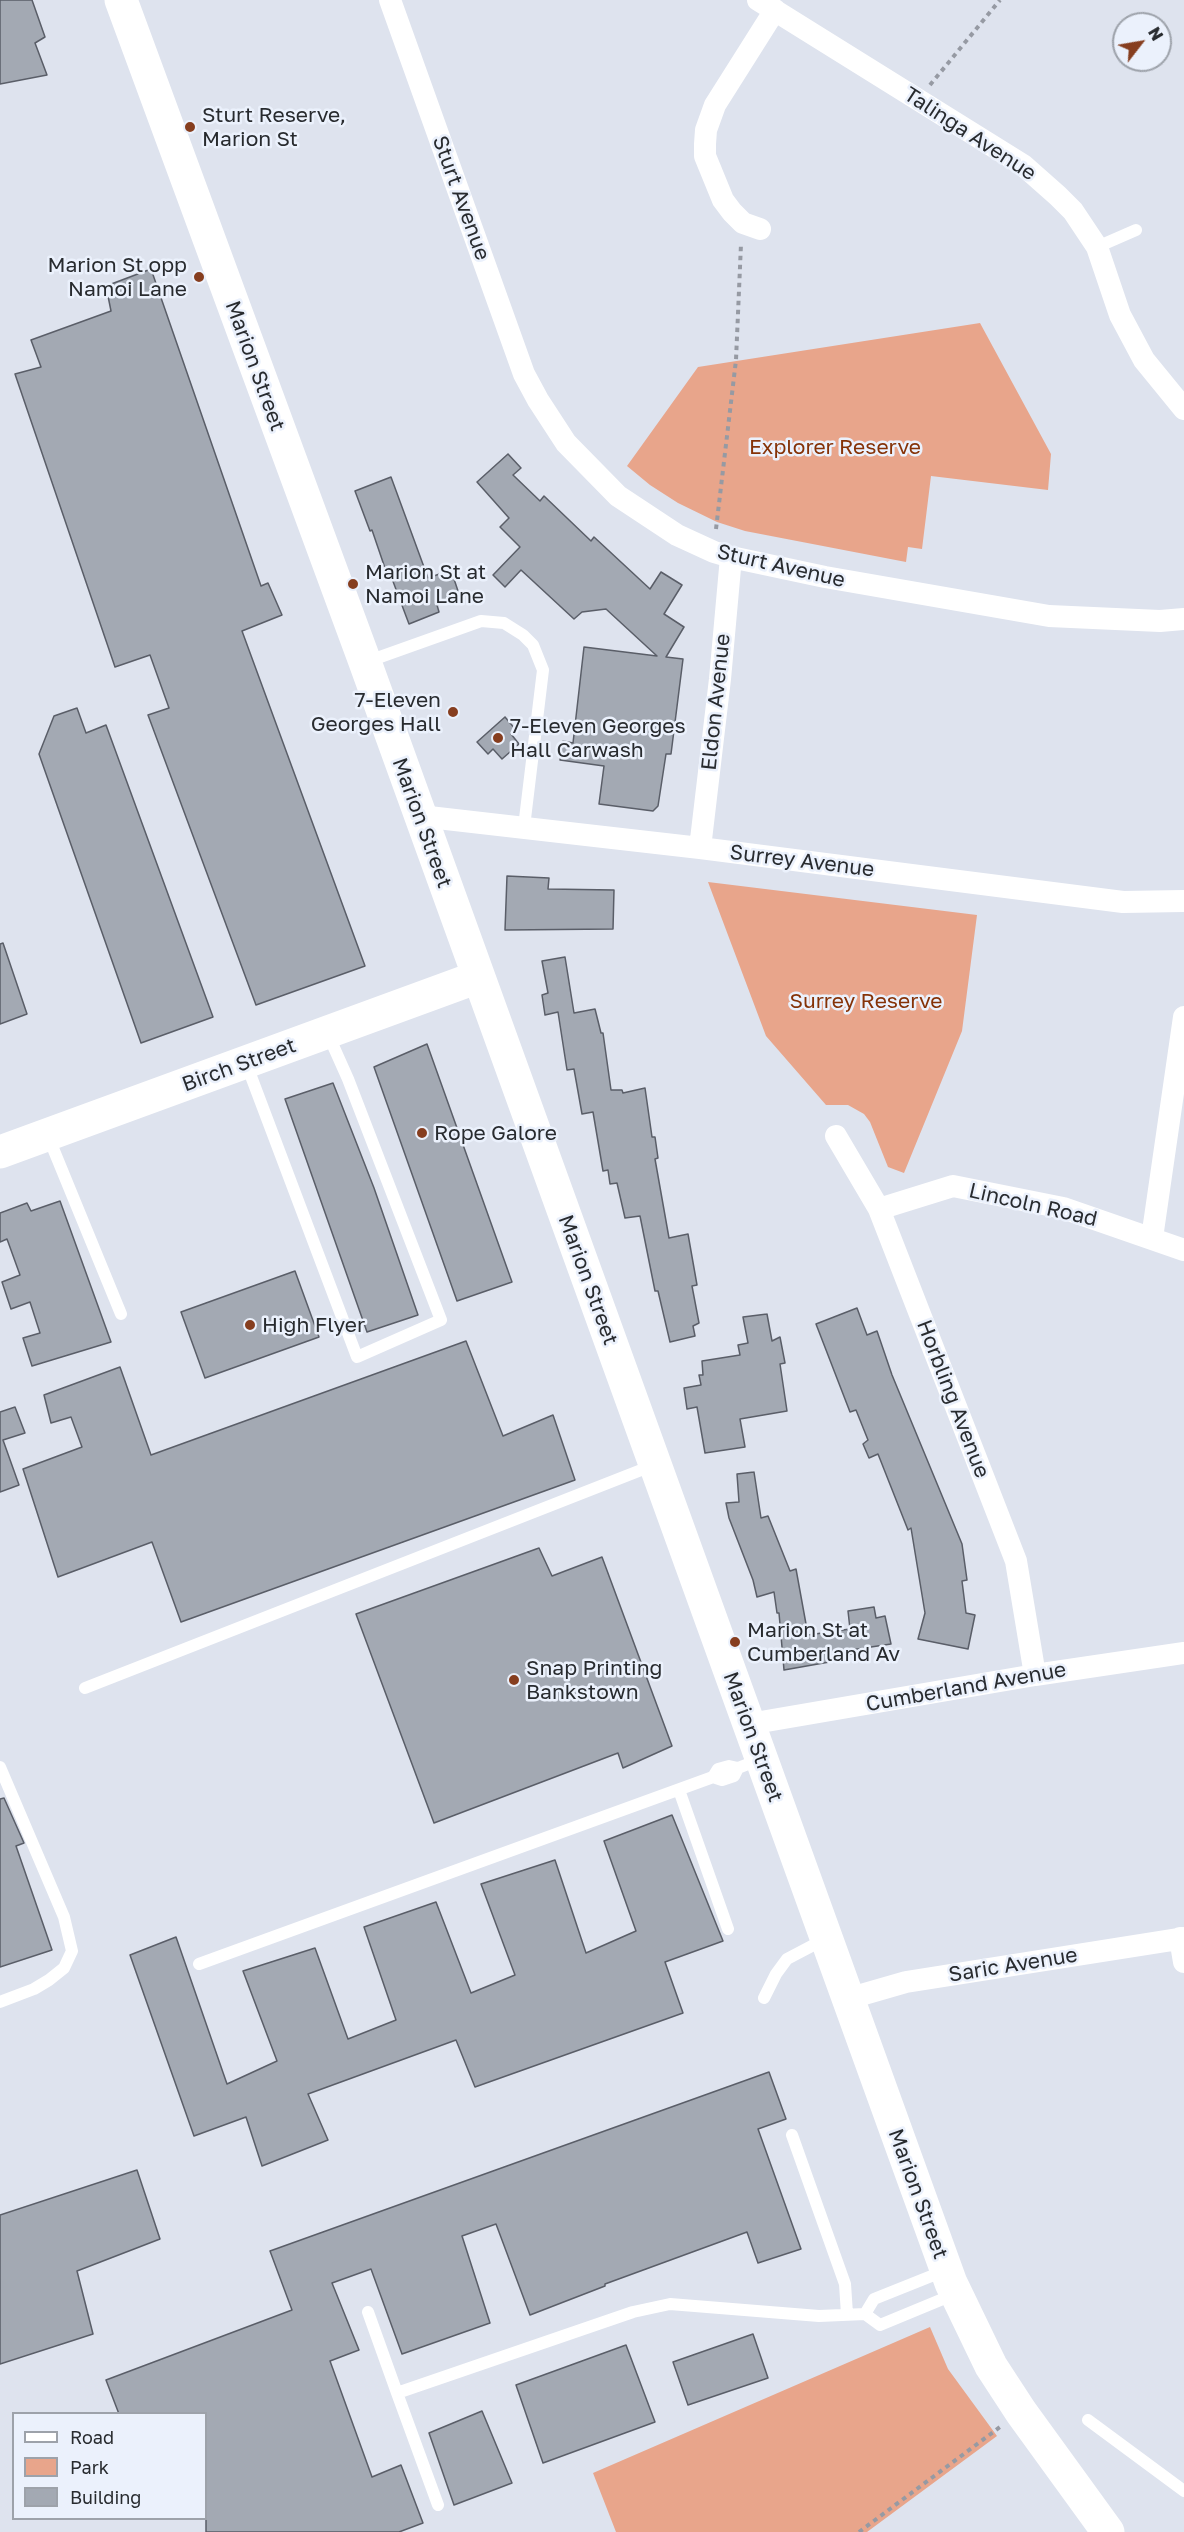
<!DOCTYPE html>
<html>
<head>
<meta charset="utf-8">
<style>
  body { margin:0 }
  #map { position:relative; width:1184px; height:2532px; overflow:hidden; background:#dee3ee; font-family:"Golos Text",sans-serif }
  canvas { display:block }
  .legend { position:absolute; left:12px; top:2412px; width:195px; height:108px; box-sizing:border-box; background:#ebf1fc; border:2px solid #9da2aa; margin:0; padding:8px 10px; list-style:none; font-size:18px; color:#282b2f }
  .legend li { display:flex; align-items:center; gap:12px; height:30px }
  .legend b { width:30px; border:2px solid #9da2aa }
  .north { position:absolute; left:1112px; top:12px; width:60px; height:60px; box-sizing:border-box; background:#ebf1fc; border:2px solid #9da2aa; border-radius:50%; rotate:59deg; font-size:16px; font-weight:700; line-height:24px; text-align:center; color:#282b2f }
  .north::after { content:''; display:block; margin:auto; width:21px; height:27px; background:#863e1f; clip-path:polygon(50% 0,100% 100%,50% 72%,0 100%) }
</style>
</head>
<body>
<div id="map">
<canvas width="1184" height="2532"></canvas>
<ul class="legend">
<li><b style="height:8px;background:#fff"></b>Road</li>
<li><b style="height:16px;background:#e8a58b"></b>Park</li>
<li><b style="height:16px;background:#a3a9b3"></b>Building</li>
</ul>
<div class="north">N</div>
</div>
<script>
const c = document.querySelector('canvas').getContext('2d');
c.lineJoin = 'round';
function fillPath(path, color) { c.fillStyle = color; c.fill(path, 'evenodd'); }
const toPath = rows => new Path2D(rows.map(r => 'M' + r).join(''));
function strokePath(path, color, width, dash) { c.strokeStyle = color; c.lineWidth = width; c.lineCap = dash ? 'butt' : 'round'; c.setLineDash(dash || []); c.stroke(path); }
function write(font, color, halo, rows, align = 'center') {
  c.font = font + ' "Golos Text",sans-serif'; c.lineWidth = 5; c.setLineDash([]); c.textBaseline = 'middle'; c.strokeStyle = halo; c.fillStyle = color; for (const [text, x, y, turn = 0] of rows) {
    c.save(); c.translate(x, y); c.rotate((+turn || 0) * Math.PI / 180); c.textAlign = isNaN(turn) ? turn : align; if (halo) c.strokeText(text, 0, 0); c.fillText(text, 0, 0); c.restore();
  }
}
fillPath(toPath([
  [980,323,1051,454,1048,490,931,476,922,549,908,547,906,562,745,531,717,522,678,503,650,485,627,466,698,367],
  [708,882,977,915,962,1031,904,1173,888,1167,870,1122,864,1114,848,1105,826,1105,766,1036],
  [930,2327,948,2369,997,2436,867,2532,616,2532,593,2473]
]), '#e8a58b');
const building = toPath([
  [0,0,32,0,45,37,35,43,47,75,0,84,0,0],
  [151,269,261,586,268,583,282,615,242,631,365,966,256,1005,148,715,169,708,150,655,115,667,15,374,41,367,31,340,111,311,106,286,151,269],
  [508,454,521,468,513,475,540,501,544,496,591,541,594,537,650,589,661,572,682,585,664,614,684,627,666,657,683,659,671,754,666,754,658,806,653,811,599,804,604,766,560,760,563,741,573,743,584,647,657,656,606,609,582,612,574,619,521,570,505,587,493,575,520,547,500,527,509,518,477,482,508,454],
  [391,477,428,578,451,570,460,597,437,605,439,612,409,624,391,576,388,577,372,530,370,531,355,491,391,477],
  [77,708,86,733,106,725,213,1017,141,1043,39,754,54,716,77,708],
  [505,717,516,730,511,734,519,744,502,759,493,749,488,754,477,742,505,717],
  [507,876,549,878,548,889,614,890,613,929,505,930,507,876],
  [3,943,27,1014,0,1024,0,944,3,943],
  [565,957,574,1013,595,1009,601,1033,603,1033,611,1090,622,1090,623,1093,645,1088,652,1137,655,1137,658,1158,655,1159,669,1238,688,1234,697,1285,692,1286,699,1323,693,1326,695,1336,670,1342,658,1291,655,1291,640,1216,625,1218,617,1183,610,1184,608,1170,603,1171,593,1112,582,1114,574,1069,567,1070,558,1012,545,1015,542,995,548,993,542,961,565,957],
  [427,1044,512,1282,457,1301,374,1067,427,1044],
  [333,1083,374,1188,418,1315,367,1332,285,1099,333,1083],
  [60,1201,111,1342,32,1366,23,1338,40,1333,30,1302,11,1309,2,1282,20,1275,7,1239,0,1242,0,1213,27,1203,31,1211,60,1201],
  [295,1271,319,1337,205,1378,181,1312,295,1271],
  [857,1308,867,1335,877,1331,892,1375,962,1544,967,1580,962,1581,966,1613,975,1615,968,1649,918,1639,925,1613,911,1528,908,1530,878,1454,869,1458,863,1444,868,1440,856,1410,850,1412,816,1324,857,1308],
  [767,1314,772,1341,780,1337,785,1363,780,1364,787,1411,740,1419,745,1447,705,1453,697,1407,687,1409,684,1388,701,1385,699,1375,703,1375,702,1361,740,1355,738,1345,748,1343,743,1317,767,1314],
  [466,1341,503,1436,553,1415,575,1480,181,1622,152,1542,58,1577,23,1469,82,1447,71,1417,51,1423,44,1395,120,1367,151,1455,466,1341],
  [15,1407,25,1433,3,1440,19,1485,0,1492,0,1412,15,1407],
  [754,1472,761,1518,768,1516,790,1571,796,1569,808,1635,850,1629,848,1611,874,1607,876,1618,885,1616,891,1644,851,1650,852,1654,834,1657,835,1661,784,1670,779,1613,777,1613,774,1592,757,1597,753,1580,729,1518,726,1503,739,1502,737,1474,754,1472],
  [539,1548,552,1576,602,1557,672,1746,623,1768,618,1753,434,1823,356,1614,539,1548],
  [4,1798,24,1843,16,1846,52,1950,0,1967,0,1799,4,1798],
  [672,1815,723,1941,665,1962,683,2013,475,2087,456,2040,308,2094,328,2140,262,2166,246,2117,194,2136,130,1955,176,1937,227,2084,277,2061,243,1971,315,1948,348,2039,396,2020,364,1927,436,1902,471,1993,515,1975,481,1884,555,1860,586,1953,636,1931,604,1841,672,1815],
  [769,2072,786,2119,758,2129,801,2249,758,2263,747,2232,605,2284,605,2286,530,2315,496,2224,462,2236,490,2323,402,2354,371,2269,332,2283,359,2350,330,2361,372,2477,401,2465,423,2523,399,2532,206,2532,206,2414,119,2414,106,2380,292,2310,270,2251,769,2072],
  [137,2170,160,2239,77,2271,93,2334,0,2364,0,2215,137,2170],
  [753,2334,768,2378,688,2405,673,2362,753,2334],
  [626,2345,655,2422,543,2463,516,2385,626,2345],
  [482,2411,512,2483,454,2505,429,2433,482,2411]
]);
fillPath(building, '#a3a9b3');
strokePath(building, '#5a5e68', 1.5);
strokePath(toPath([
  [930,85,1000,0],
  [716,529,736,360,741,244],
  [859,2532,1000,2427]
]), '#969aa3', 4, [4.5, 4.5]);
strokePath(toPath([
  [1097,247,1136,230],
  [366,662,481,621,504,623,523,635,533,645,543,670,524,827],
  [246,1063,357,1357,441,1320,348,1079,327,1032],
  [48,1136,121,1314],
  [85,1688,654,1465],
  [0,1767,64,1917,72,1951,64,1968,49,1980,34,1989,0,2002],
  [713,1777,722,1780,734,1776,738,1768],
  [679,1790,728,1929],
  [199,1964,713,1777,718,1769,729,1766,738,1768,761,1759],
  [764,1998,776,1974,787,1959,825,1939],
  [792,2135,845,2284,847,2314],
  [944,2271,874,2299,865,2314,880,2325,955,2294],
  [368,2312,397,2393],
  [1088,2420,1184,2491],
  [438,2505,397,2393,633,2312,670,2304,819,2316,865,2314]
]), '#fff', 12);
strokePath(toPath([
  [390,0,524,374,538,400,566,443,618,496,677,535,714,552,731,557,825,577,1049,616,1160,621,1184,619],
  [758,0,1023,165,1058,196,1073,211,1097,247,1120,315,1144,360,1184,409],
  [760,229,743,223,732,212,723,200,705,156,705,144,706,130,715,105,775,10],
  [420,816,700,848,1123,902,1184,901],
  [700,848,720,679,731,557],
  [836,1136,879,1209,1016,1561,1035,1675],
  [879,1209,953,1186,1063,1208,1184,1250],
  [1152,1238,1184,1017],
  [749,1724,1035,1675,1184,1653],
  [1180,1938,1184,1962],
  [847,1999,906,1982,1184,1938]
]), '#fff', 22);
strokePath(toPath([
  [121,0,365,662,951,2283,991,2366,1021,2412,1108,2532],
  [0,1152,478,977]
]), '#fff', 33);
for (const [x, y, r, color] of [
  [190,127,6,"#863e1f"],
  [199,277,6,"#863e1f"],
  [353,584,6,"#863e1f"],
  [453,712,6,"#863e1f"],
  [498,738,6,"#863e1f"],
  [422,1133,6,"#863e1f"],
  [250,1325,6,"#863e1f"],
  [735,1642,6,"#863e1f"],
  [514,1680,6,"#863e1f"]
]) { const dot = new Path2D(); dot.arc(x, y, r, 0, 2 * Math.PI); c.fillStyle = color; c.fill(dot); strokePath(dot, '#ebf1fc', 2); }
write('21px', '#282b2f', '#ebf1fc', [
  ["Sturt Reserve,",202,115],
  ["Marion St",202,139],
  ["Marion St opp",187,265,"right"],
  ["Namoi Lane",187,289,"right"],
  ["Marion St at",365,572],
  ["Namoi Lane",365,596],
  ["7-Eleven",441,700,"right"],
  ["Georges Hall",441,724,"right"],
  ["7-Eleven Georges",510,726],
  ["Hall Carwash",510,750],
  ["Rope Galore",434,1133],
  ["High Flyer",262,1325],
  ["Marion St at",747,1630],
  ["Cumberland Av",747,1654],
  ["Snap Printing",526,1668],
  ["Bankstown",526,1692]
], 'left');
write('21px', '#282b2f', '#ebf1fc', [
  ["Talinga Avenue",970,134,33],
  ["Sturt Avenue",461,198,70],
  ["Marion Street",255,366,70],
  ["Sturt Avenue",781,566,13],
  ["Eldon Avenue",716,702,-84],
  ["Marion Street",422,823,70],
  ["Surrey Avenue",802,861,7],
  ["Birch Street",239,1065,-20],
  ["Lincoln Road",1033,1205,13],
  ["Marion Street",588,1280,70],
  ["Horbling Avenue",953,1399,69],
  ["Cumberland Avenue",966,1687,-10],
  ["Marion Street",753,1737,70],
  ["Saric Avenue",1013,1965,-9],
  ["Marion Street",918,2194,70]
]);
write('21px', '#853207', '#ebf1fc', [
  ["Explorer Reserve",835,447],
  ["Surrey Reserve",866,1001]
]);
</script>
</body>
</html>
